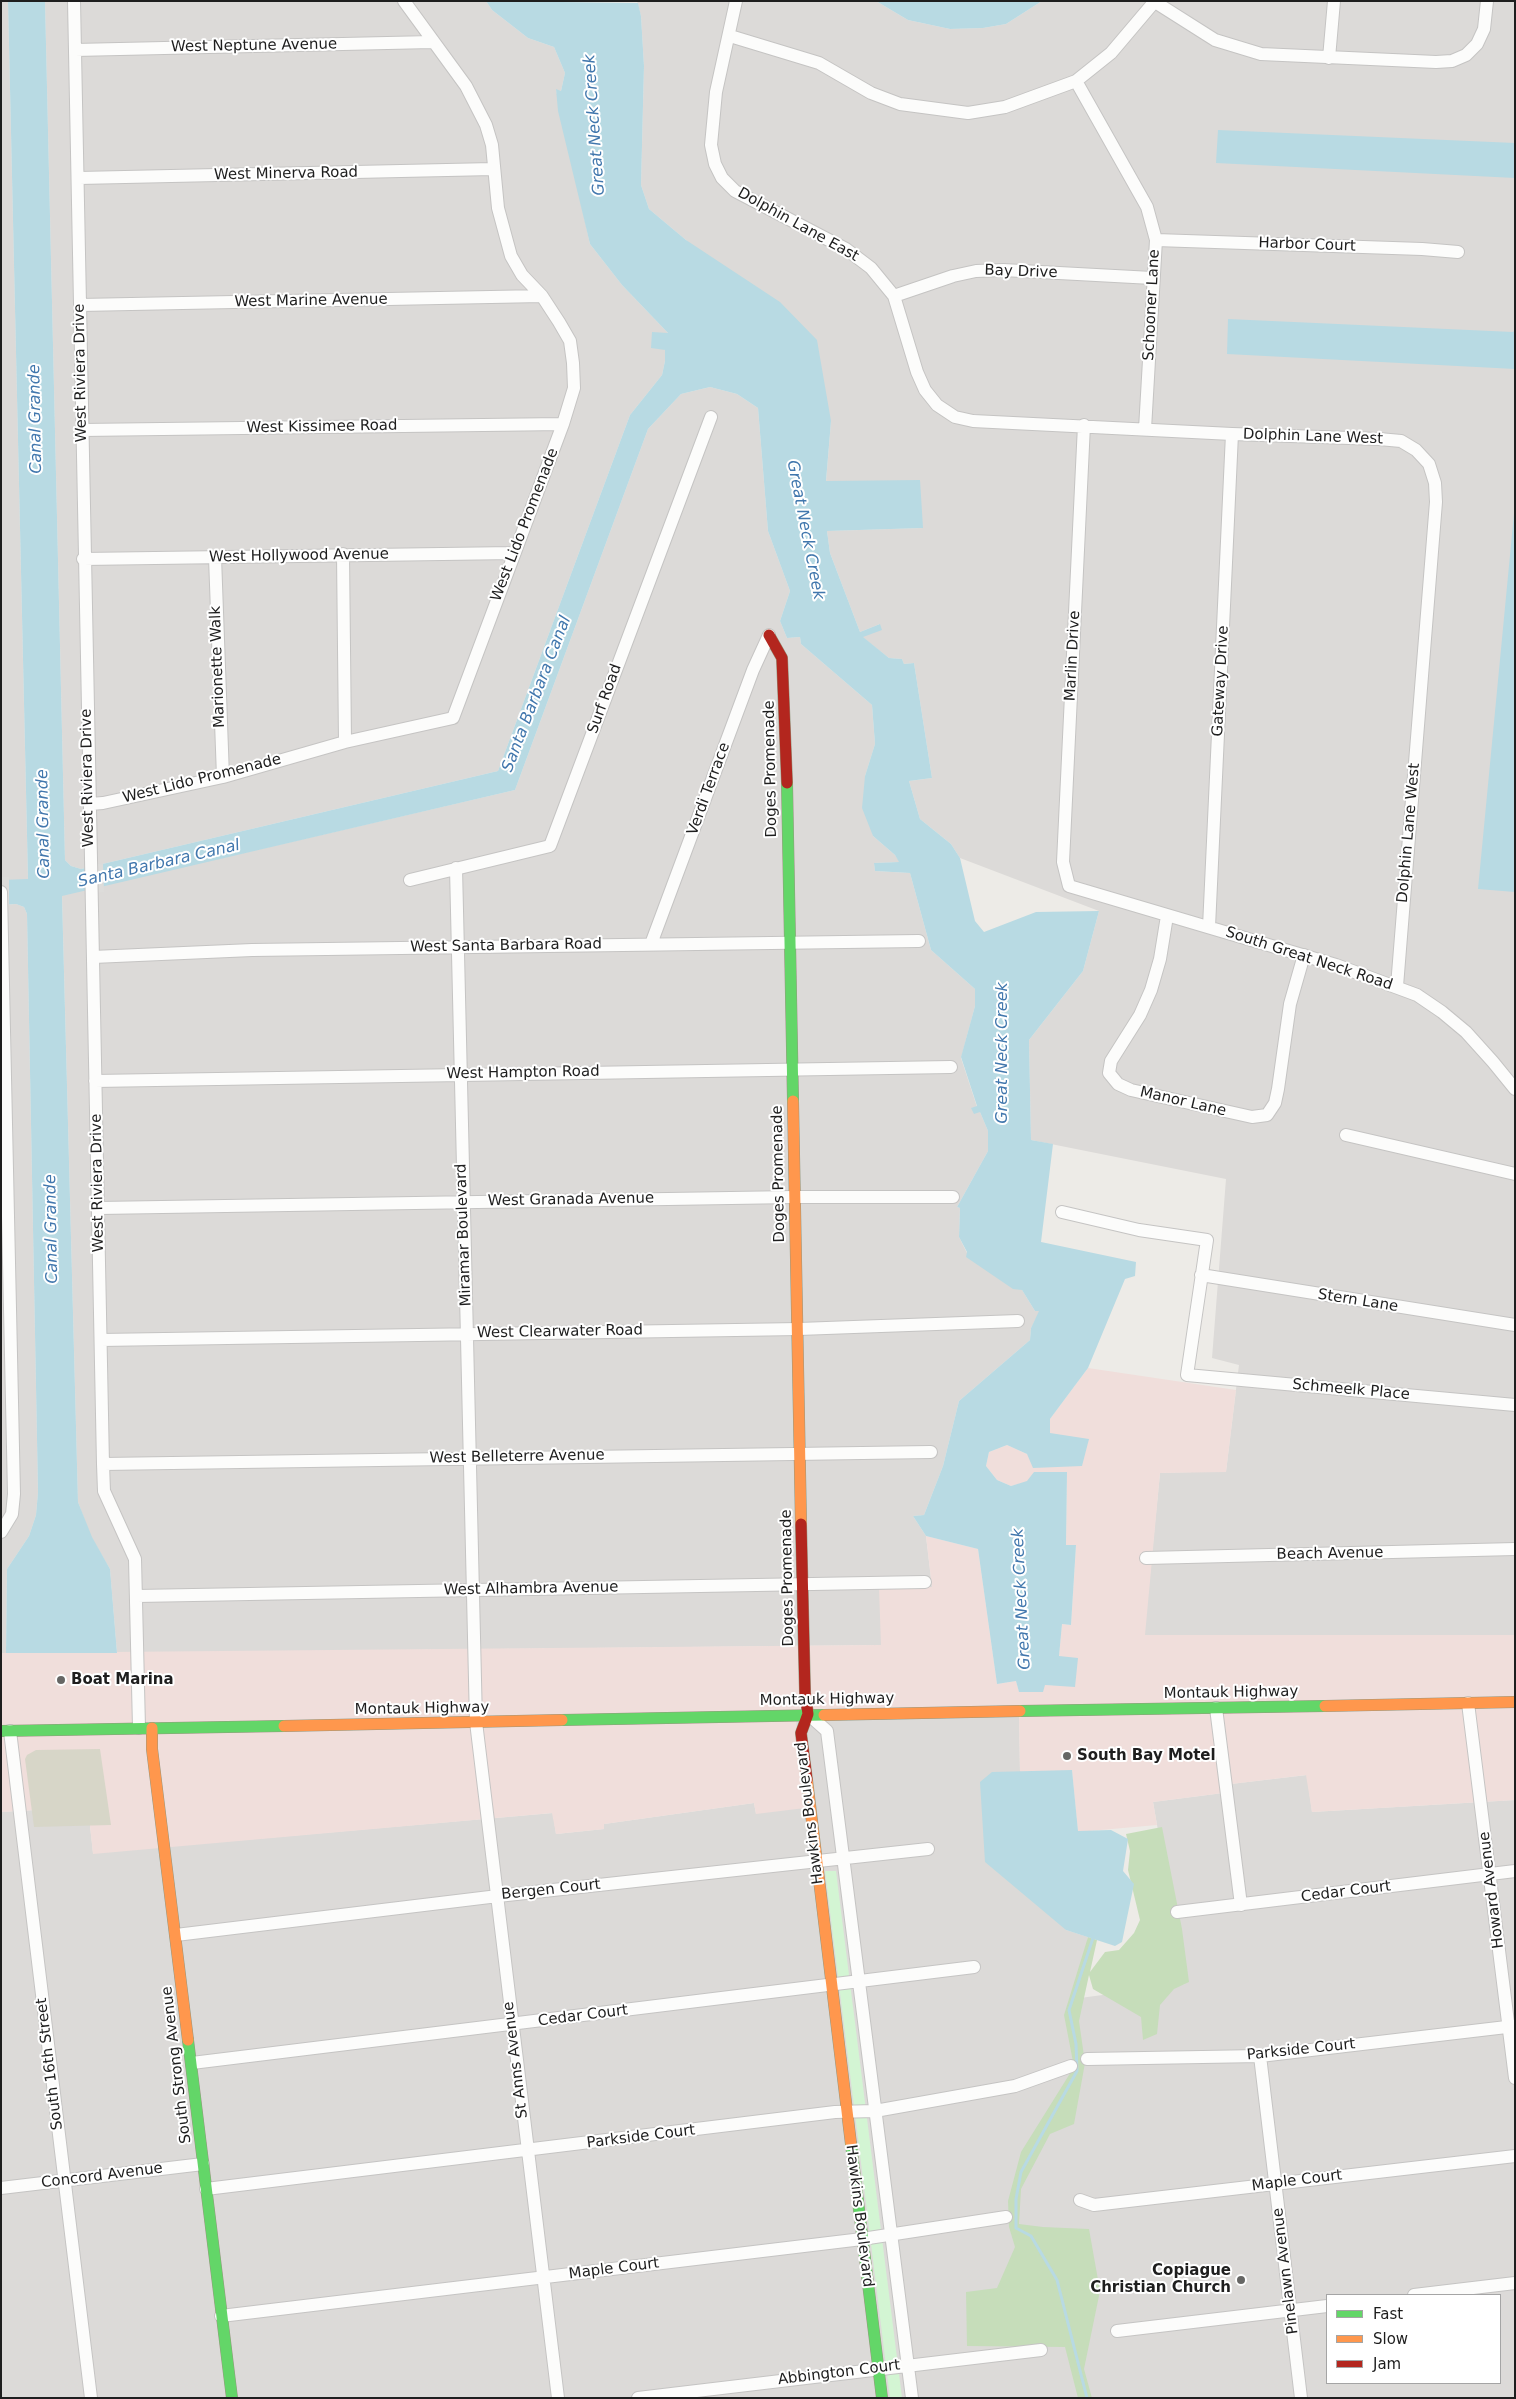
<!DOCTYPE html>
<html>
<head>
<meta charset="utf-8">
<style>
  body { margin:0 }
  #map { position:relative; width:1516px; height:2399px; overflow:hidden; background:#edebe7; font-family:"DejaVu Sans",sans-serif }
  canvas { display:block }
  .frame { position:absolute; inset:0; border:2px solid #1e1e1e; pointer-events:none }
  .legend { position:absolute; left:1326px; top:2294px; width:175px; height:90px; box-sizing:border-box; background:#fff; border:1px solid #a5a5a5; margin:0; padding:6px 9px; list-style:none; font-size:15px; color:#1e1e1e }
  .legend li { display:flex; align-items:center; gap:10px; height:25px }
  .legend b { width:25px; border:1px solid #a5a5a5 }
</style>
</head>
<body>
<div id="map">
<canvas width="1516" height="2399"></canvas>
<div class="frame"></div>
<ul class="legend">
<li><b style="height:6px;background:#63d668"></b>Fast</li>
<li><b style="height:6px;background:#ff974d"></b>Slow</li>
<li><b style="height:6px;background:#b3261e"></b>Jam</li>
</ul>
</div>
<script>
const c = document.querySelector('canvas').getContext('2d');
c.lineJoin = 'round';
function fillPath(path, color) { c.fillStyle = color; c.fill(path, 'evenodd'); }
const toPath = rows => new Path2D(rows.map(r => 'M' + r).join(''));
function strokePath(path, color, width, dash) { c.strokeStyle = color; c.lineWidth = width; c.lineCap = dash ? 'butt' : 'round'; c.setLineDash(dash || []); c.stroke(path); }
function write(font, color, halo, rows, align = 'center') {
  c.font = font + ' "DejaVu Sans",sans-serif'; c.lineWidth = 4; c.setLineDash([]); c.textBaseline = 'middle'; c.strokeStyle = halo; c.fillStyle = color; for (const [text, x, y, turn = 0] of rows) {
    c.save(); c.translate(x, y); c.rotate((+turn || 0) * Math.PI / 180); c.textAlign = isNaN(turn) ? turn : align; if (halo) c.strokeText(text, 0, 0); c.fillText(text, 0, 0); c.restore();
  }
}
fillPath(toPath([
  [1,1,8,1,28,880,1,880],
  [45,1,486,1,492,10,528,38,554,47,565,73,561,91,556,90,590,244,622,285,669,334,652,333,665,350,665,361,662,375,630,415,498,771,81,869,71,866,65,860],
  [637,1,876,1,908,20,950,29,983,28,1006,24,1042,1,1515,1,1515,1635,1144,1635,1160,1473,1226,1471,1239,1365,1212,1358,1226,1179,1031,1140,1029,1040,1083,971,1099,911,960,858,951,844,920,819,909,781,932,778,914,663,904,664,902,659,889,658,862,637,880,624,860,632,830,553,827,531,923,528,826,482,831,421,686,240,649,209,641,185,644,66,641,16],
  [710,387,737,394,758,408,768,531,790,591,780,621,787,638,800,637,801,644,872,705,875,744,865,776,873,836,895,855,900,862,874,863,875,871,910,873,931,950,975,989,975,1006,961,1058,977,1107,972,1108,980,1112,988,1131,988,1151,957,1207,960,1208,959,1237,967,1253,1022,1290,1035,1311,1040,1311,1031,1328,1030,1340,959,1401,943,1466,924,1515,913,1516,926,1536,932,1587,881,1645,117,1653,110,1569,91,1537,78,1502,62,895,515,790,648,429,681,394],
  [16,904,24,907,27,914,38,1492,36,1515,29,1536,7,1569,6,1653,1,1653,1,905],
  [1019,1710,1020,1772,992,1772,1066,1930,1088,1937,1080,1998,1185,1984,1153,1802,1223,1793,1222,1785,1307,1775,1312,1812,1515,1800,1515,2398,1,2398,1,1812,88,1807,93,1853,553,1813,556,1834,604,1829,604,1824,754,1803,756,1814,794,1711],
  [1327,2295,1500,2295,1500,2383,1327,2383]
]), '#dcdad8');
fillPath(toPath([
  [1088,1368,1236,1390,1226,1472,1160,1473,1145,1635,1515,1635,1515,1800,1312,1812,1306,1775,1223,1785,1223,1793,1153,1802,1157,1825,1078,1832,1072,1771,1020,1772,1019,1710,795,1711,805,1808,756,1814,754,1803,604,1824,604,1829,556,1834,552,1813,93,1854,88,1807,1,1812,1,1653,881,1645,879,1588,932,1587,926,1536,978,1549,997,1684,1016,1681,1019,1691,1045,1685,1074,1686,1059,1656,1062,1624,1071,1625,1076,1546,1066,1545,1067,1472,1011,1486,997,1480,986,1466,989,1452,1007,1445,1027,1454,1065,1466,1082,1466,1050,1433,1050,1419]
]), '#f0dedb');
fillPath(toPath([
  [100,1749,111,1825,34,1827,25,1759,27,1755,36,1750]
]), '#d7d6c8');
fillPath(toPath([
  [1162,1827,1182,1929,1189,1982,1174,1989,1160,2005,1157,2034,1143,2040,1141,2017,1093,1989,1089,1975,1079,2021,1085,2063,1074,2124,1050,2134,1021,2189,1019,2224,1043,2227,1089,2229,1100,2291,1084,2369,1092,2398,1078,2398,1065,2347,967,2346,966,2292,997,2288,1015,2247,1009,2227,1008,2201,1021,2152,1074,2067,1064,2015,1088,1937,1097,1940,1090,1972,1105,1952,1119,1950,1134,1933,1140,1920,1128,1870,1130,1851,1126,1834]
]), '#c6ddba');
fillPath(toPath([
  [825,1871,836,1871,902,2398,890,2398]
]), '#d3f5d3');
fillPath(toPath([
  [8,1,45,1,65,860,71,866,81,869,498,771,630,415,662,375,665,361,665,350,651,348,652,332,668,333,622,285,590,244,558,111,556,89,561,91,565,73,554,47,528,38,492,10,486,1,638,3,641,16,644,66,641,185,649,209,686,240,780,302,817,340,831,421,826,481,920,480,923,528,827,531,830,553,860,632,880,624,882,630,863,637,889,658,902,659,904,664,914,663,932,778,909,781,920,819,951,844,960,858,975,921,984,932,1036,912,1099,911,1083,971,1029,1040,1031,1140,1053,1144,1041,1242,1136,1262,1135,1276,1125,1279,1088,1368,1050,1419,1050,1433,1089,1439,1082,1466,1033,1468,1027,1454,1007,1445,989,1452,986,1466,997,1480,1011,1486,1027,1481,1034,1472,1067,1472,1066,1545,1076,1545,1071,1625,1062,1624,1059,1656,1078,1658,1075,1687,1045,1685,1043,1692,1019,1692,1016,1681,997,1684,978,1549,926,1536,913,1516,924,1515,943,1466,959,1401,1030,1340,1031,1328,1039,1311,1035,1311,1022,1290,1013,1289,966,1257,967,1252,959,1237,960,1208,957,1207,988,1151,988,1131,980,1112,974,1114,971,1108,977,1106,961,1057,975,1006,975,989,931,950,910,873,875,871,874,863,899,862,895,855,873,836,862,808,865,776,875,744,872,705,801,644,800,637,787,638,780,621,790,591,768,531,758,408,737,394,710,387,681,394,648,429,515,790,62,896,78,1502,92,1537,110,1569,117,1653,6,1653,7,1569,29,1536,36,1515,38,1492,27,914,24,907,16,904,1,905,1,880,28,879],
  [876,1,1042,1,1006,24,983,28,950,29,908,20],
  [1218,130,1515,143,1515,178,1216,163],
  [1228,319,1513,332,1515,330,1515,369,1227,354],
  [1515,503,1515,892,1478,889],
  [1072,1770,1078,1831,1111,1830,1128,1839,1123,1871,1134,1884,1122,1942,1115,1946,1066,1930,985,1862,980,1782,992,1772]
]), '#b8dae3');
fillPath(toPath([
  [103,864,104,892,86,893,85,865],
  [1,877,9,877,9,906,1,906]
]), '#dddcda');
strokePath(toPath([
  [1087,2398,1057,2280,1031,2236,1016,2228,1016,2199,1021,2172,1077,2071,1076,2044,1069,2010,1094,1935]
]), '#b8dae3', 3);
const street = toPath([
  [74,1,103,1464,104,1491,135,1559,139,1728],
  [736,1,716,92,711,145,715,164,722,178,735,191,846,249,871,268,894,296,917,372,925,390,937,405,955,417,973,421,1232,434,1379,439,1401,441,1416,450,1429,464,1435,483,1436,502,1397,986],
  [1155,2,1215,40,1261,54,1436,62,1452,61,1466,55,1477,44,1484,29,1487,1],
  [730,36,819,63,871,93,900,104,968,113,1005,107,1076,81,1111,53,1155,1],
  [75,50,432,42],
  [1329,58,1334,1],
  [1076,81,1147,207,1156,240,1145,429],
  [79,178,493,169],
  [1156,240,1422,249,1458,252],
  [894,296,953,276,976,271,1003,270,1152,278],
  [80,305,542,296],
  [1084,425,1063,862,1069,886,1336,965,1417,995,1442,1012,1466,1032,1493,1062,1515,1089],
  [82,430,563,424],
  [343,554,345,742],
  [215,557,223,777],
  [83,559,514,553],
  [90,804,103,803,223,777,345,742,453,718,563,424,574,388,573,363,570,341,559,322,542,296,522,275,511,256,498,208,492,145,486,125,466,86,404,1],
  [456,868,476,1722,558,2398],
  [410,880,550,846,711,417],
  [1,892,14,1494,12,1514,1,1532],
  [1167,916,1160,959,1151,990,1140,1015,1111,1061,1109,1073,1118,1084,1131,1090,1252,1117,1267,1115,1275,1103,1278,1089,1290,1004,1304,955],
  [1209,927,1232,434],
  [651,944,753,670,769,635],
  [93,957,252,950,919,941],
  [95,1081,951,1067],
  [1346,1135,1515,1174],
  [99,1208,794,1197,953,1197],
  [1062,1212,1139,1230,1207,1240,1187,1375,1515,1405],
  [1201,1275,1515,1325],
  [101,1340,799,1329,1018,1321],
  [103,1464,931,1452],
  [1146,1558,1515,1549],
  [137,1596,925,1582],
  [1468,1703,1515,2078],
  [1216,1708,1241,1905],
  [808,1714,827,1731,912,2398],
  [10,1731,91,2398],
  [1177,1912,1515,1871],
  [176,1935,498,1896,928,1849],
  [1260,2056,1301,2398],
  [1087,2059,1260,2056,1515,2026],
  [192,2063,974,1967],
  [1,2188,203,2164],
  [206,2189,835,2112,875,2111,1015,2086,1071,2066],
  [1080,2200,1094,2205,1515,2156],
  [1414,2295,1515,2283],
  [221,2316,862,2239,1006,2217],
  [1117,2331,1327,2306],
  [638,2398,1041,2350]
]);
const fast = toPath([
  [787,783,793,1101],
  [1020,1711,1325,1706],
  [562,1720,824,1715],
  [1,1731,284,1726],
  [188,2040,232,2398],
  [851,2144,882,2398]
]);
const slow = toPath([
  [793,1101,801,1524],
  [1325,1706,1515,1702],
  [824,1715,1020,1711],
  [284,1726,562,1720],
  [152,1728,152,1749,188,2040],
  [807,1780,851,2144]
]);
const jam = toPath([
  [769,635,782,658,787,783],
  [801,1524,805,1693,808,1714,801,1733,807,1780]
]);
strokePath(street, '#c5c4c3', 14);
strokePath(fast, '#96977e', 12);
strokePath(slow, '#96977e', 12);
strokePath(jam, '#96977e', 12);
strokePath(street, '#fcfcfb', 12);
strokePath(fast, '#63d668', 11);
strokePath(slow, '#ff974d', 11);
strokePath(jam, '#b3261e', 11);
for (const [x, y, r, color] of [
  [61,1680,5,"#666664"],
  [1067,1756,5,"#666664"],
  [1241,2280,5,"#666664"]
]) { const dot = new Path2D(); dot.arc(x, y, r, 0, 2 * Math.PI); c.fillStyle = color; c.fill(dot); strokePath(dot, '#fff', 2); }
write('15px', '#1e1e1e', '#fff', [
  ["West Neptune Avenue",254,46,-1],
  ["West Minerva Road",286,174,-1],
  ["Dolphin Lane East",798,225,29],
  ["Harbor Court",1307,245,2],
  ["Bay Drive",1021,272,2],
  ["West Marine Avenue",311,301,-1],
  ["Schooner Lane",1152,305,-87],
  ["West Riviera Drive",81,373,-91],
  ["West Kissimee Road",322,427,-1],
  ["Dolphin Lane West",1313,437,2],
  ["West Lido Promenade",525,525,-69],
  ["West Hollywood Avenue",299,556,-1],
  ["Marlin Drive",1073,656,-87],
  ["Marionette Walk",218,667,-92],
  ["Gateway Drive",1221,681,-87],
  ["Surf Road",605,699,-70],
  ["Doges Promenade",771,769,-91],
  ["West Riviera Drive",88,778,-91],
  ["West Lido Promenade",202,779,-14],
  ["Verdi Terrace",709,789,-70],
  ["Dolphin Lane West",1409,833,-85],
  ["West Santa Barbara Road",506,946,-1],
  ["South Great Neck Road",1309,959,18],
  ["West Hampton Road",523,1073,-1],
  ["Manor Lane",1183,1102,13],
  ["Doges Promenade",779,1174,-91],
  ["West Riviera Drive",98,1183,-91],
  ["West Granada Avenue",571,1200,-1],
  ["Miramar Boulevard",464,1235,-92],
  ["Stern Lane",1358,1301,9],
  ["West Clearwater Road",560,1332,-1],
  ["Schmeelk Place",1351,1390,5],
  ["West Belleterre Avenue",517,1457,-1],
  ["Beach Avenue",1330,1554,-1],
  ["Doges Promenade",788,1578,-91],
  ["West Alhambra Avenue",531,1589,-1],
  ["Montauk Highway",1231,1693,-1],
  ["Montauk Highway",827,1700,-1],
  ["Montauk Highway",422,1709,-1],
  ["Hawkins Boulevard",810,1813,-97],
  ["Bergen Court",551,1890,-6],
  ["Howard Avenue",1492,1890,-97],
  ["Cedar Court",1346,1892,-7],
  ["Cedar Court",583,2016,-7],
  ["Parkside Court",1301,2050,-6],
  ["St Anns Avenue",516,2060,-97],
  ["South 16th Street",50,2064,-97],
  ["South Strong Avenue",177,2065,-97],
  ["Parkside Court",641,2137,-7],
  ["Concord Avenue",102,2176,-7],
  ["Maple Court",1297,2181,-7],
  ["Hawkins Boulevard",859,2216,83],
  ["Maple Court",614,2269,-7],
  ["Pinelawn Avenue",1286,2271,-97],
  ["Abbington Court",839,2373,-7]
]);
write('bold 15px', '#1e1e1e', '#fff', [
  ["Boat Marina",71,1680],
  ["South Bay Motel",1077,1756],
  ["Copiague",1231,2271,"right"],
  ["Christian Church",1231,2288,"right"]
], 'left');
write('italic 16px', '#4177ad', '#fff', [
  ["Great Neck Creek",595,125,-94],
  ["Canal Grande",36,419,-91],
  ["Great Neck Creek",805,530,79],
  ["Santa Barbara Canal",537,694,-69],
  ["Canal Grande",44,824,-91],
  ["Santa Barbara Canal",159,864,-13],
  ["Great Neck Creek",1003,1053,-90],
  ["Canal Grande",52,1229,-91],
  ["Great Neck Creek",1022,1599,-93]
]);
</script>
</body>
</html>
